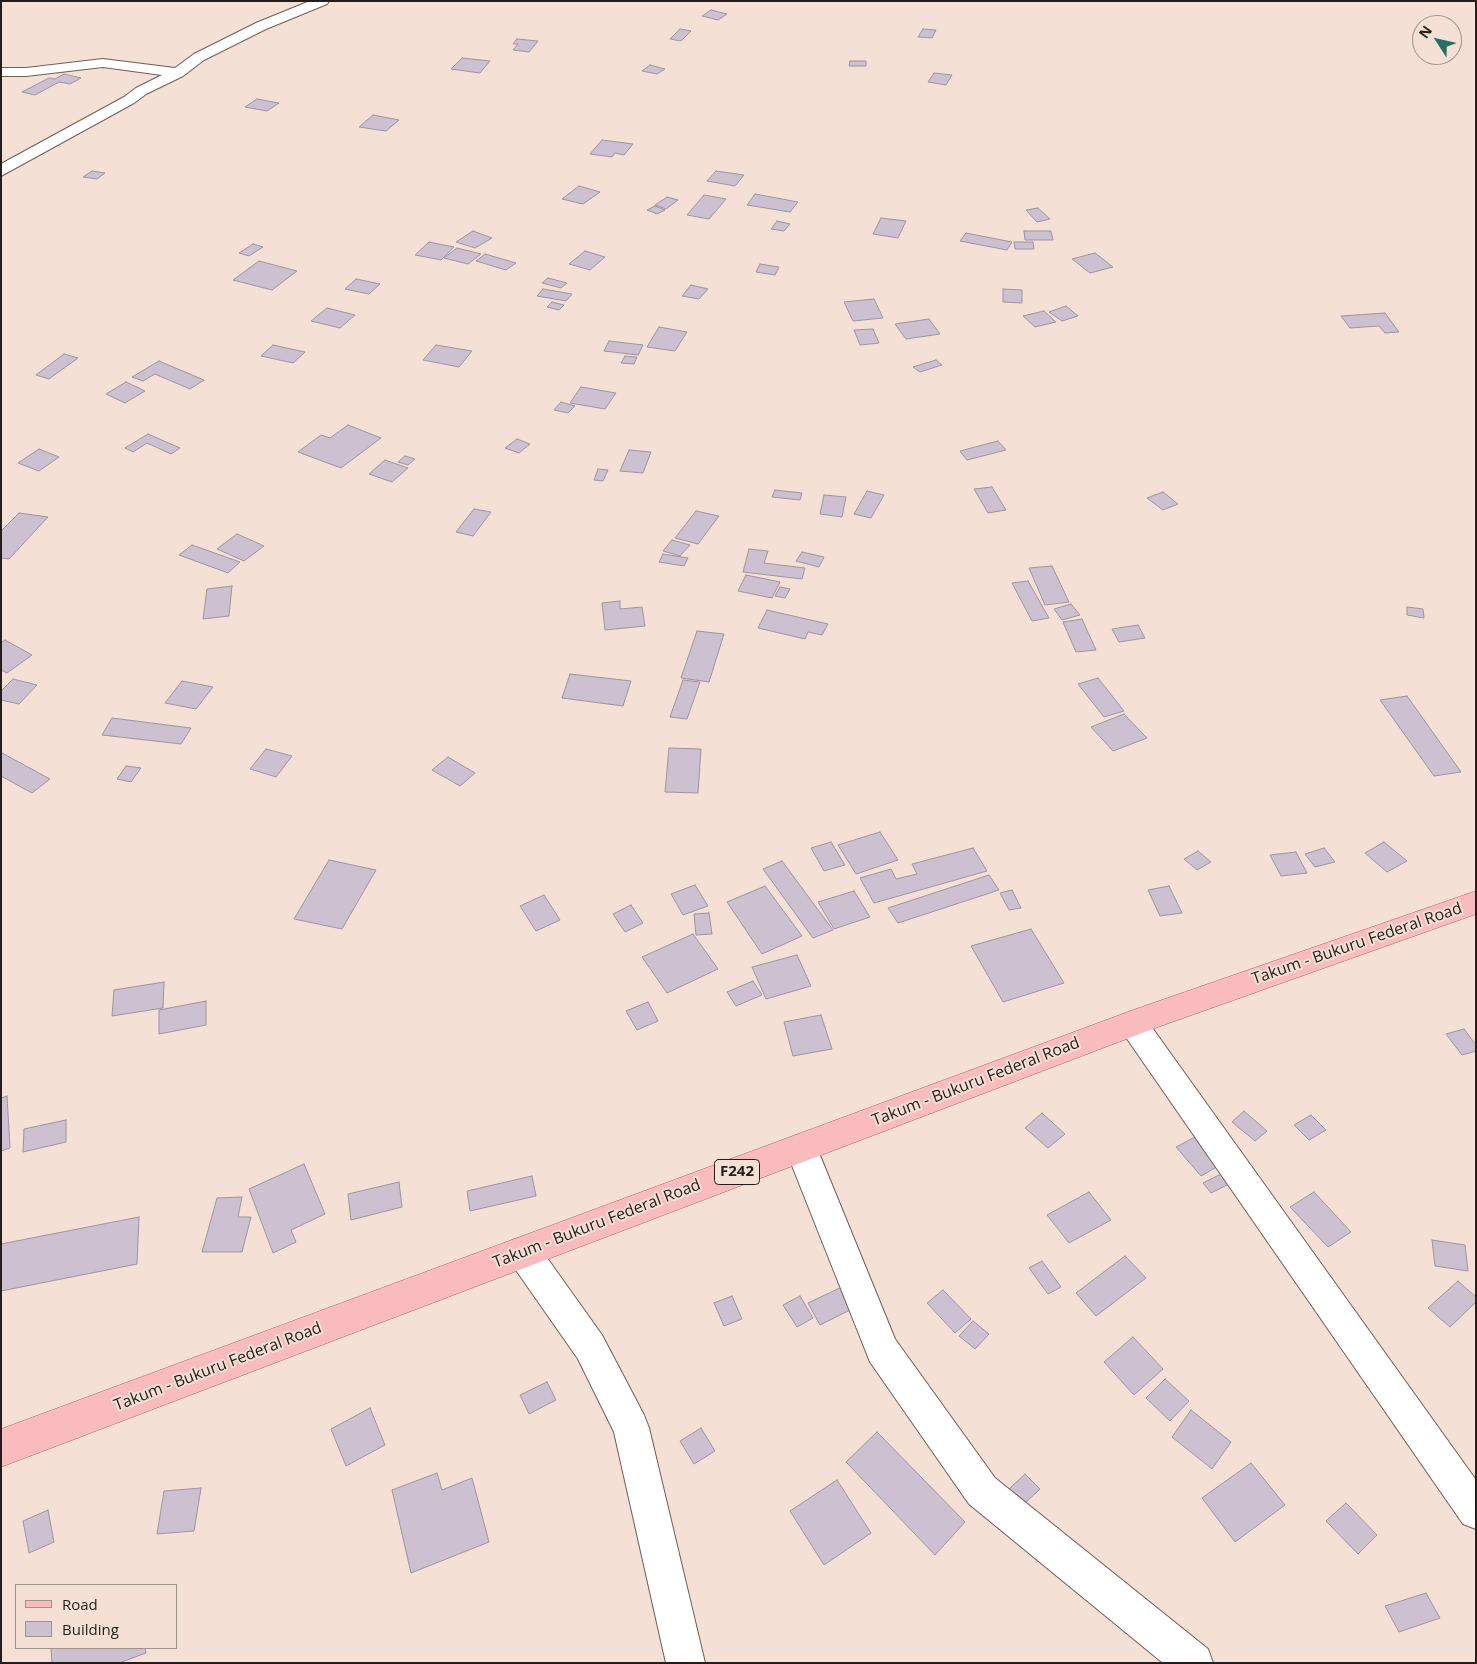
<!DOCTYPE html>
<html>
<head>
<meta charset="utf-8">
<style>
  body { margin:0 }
  #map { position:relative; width:1477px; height:1664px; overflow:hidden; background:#f4e0d5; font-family:"Open Sans",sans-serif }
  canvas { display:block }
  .frame { position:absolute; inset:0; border:2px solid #241d19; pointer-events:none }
  .legend { position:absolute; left:15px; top:1584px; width:162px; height:65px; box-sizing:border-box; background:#f4e0d5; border:1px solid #a1928a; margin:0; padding:6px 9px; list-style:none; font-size:15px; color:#241d19 }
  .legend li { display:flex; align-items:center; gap:10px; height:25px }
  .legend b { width:25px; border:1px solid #a1928a }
  .north { position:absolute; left:1412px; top:15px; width:50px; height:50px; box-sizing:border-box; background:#f4e0d5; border:1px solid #a1928a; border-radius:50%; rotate:305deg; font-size:14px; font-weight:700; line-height:20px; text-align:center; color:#241d19 }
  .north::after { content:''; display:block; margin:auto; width:18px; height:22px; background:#287067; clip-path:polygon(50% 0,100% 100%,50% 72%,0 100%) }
</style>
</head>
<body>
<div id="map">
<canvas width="1477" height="1664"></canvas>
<div class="frame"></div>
<ul class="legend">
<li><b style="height:6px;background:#f9bbbd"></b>Road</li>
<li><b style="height:14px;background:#cdc0d0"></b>Building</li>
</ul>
<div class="north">N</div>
</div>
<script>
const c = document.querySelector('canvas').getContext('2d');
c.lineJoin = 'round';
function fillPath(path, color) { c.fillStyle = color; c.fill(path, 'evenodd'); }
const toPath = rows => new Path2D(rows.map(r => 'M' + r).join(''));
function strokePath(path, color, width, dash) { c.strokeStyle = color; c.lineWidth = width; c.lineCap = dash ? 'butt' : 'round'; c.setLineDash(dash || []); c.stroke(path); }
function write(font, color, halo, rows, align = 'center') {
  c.font = font + ' "Open Sans",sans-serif'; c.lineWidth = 4; c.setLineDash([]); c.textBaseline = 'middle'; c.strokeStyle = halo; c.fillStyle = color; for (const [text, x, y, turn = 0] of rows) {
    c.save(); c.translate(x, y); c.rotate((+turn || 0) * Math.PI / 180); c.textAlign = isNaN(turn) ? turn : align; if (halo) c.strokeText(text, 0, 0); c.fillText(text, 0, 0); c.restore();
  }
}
const building = toPath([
  [711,10,727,14,718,20,702,16,711,10],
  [680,29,691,31,681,41,670,39,680,29],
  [923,29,936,30,932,38,918,37,923,29],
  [517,39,538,41,529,52,513,50,518,44,513,44,517,39],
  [462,58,490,61,480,73,451,69,462,58],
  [850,61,866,61,866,66,849,66,850,61],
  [650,65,665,69,657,74,642,71,650,65],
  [934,73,952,75,946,85,928,82,934,73],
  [64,74,81,78,70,84,59,82,35,95,22,92,49,78,55,79,64,74],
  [257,99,279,103,267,111,245,107,257,99],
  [373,115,399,120,386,131,359,127,373,115],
  [602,140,633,144,624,155,615,153,612,157,590,154,602,140],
  [92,171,105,173,97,179,83,177,92,171],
  [716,171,744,175,735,186,707,181,716,171],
  [579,186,600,192,583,204,562,199,579,186],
  [755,194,798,202,790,212,747,205,755,194],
  [704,195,726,199,709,219,687,215,704,195],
  [667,197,678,200,666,209,655,205,667,197],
  [655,206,665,210,657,214,647,210,655,206],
  [1038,208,1050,219,1037,222,1026,210,1038,208],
  [881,218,906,221,898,238,873,234,881,218],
  [777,221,790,224,784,231,771,229,777,221],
  [473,231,492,238,475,248,456,242,473,231],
  [1024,231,1051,231,1053,240,1025,240,1024,231],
  [966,233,1012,242,1007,250,960,241,966,233],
  [429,242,454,247,441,260,415,255,429,242],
  [1014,242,1033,242,1034,249,1015,249,1014,242],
  [253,244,263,247,249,256,239,253,253,244],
  [457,248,481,254,468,264,444,258,457,248],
  [585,251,605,257,590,270,569,264,585,251],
  [1095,253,1113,267,1090,273,1072,259,1095,253],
  [485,254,516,263,506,270,476,261,485,254],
  [259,261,297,271,272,290,233,280,259,261],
  [760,264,779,267,775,275,756,272,760,264],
  [548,278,567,283,561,288,542,283,548,278],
  [356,279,380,284,369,294,345,289,356,279],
  [691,285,708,289,699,299,682,296,691,285],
  [543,289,572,294,566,301,537,296,543,289],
  [1003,289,1022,290,1022,303,1003,302,1003,289],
  [874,299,883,318,853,321,844,302,874,299],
  [552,302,564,305,559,310,547,307,552,302],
  [1066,306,1078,316,1062,321,1049,312,1066,306],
  [327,308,355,315,340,328,311,321,327,308],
  [1044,311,1056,322,1035,327,1023,316,1044,311],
  [1385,313,1399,332,1385,333,1379,326,1350,328,1341,316,1385,313],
  [929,319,940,334,906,339,895,324,929,319],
  [659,327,687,332,675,351,647,347,659,327],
  [873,329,879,343,860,345,854,330,873,329],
  [609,341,643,345,638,355,604,351,609,341],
  [273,345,305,352,293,363,261,356,273,345],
  [436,345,472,351,459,367,423,360,436,345],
  [64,354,78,358,49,379,36,375,64,354],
  [625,356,637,357,634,364,621,363,625,356],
  [936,360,942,365,920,372,913,367,936,360],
  [159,361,204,380,190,389,155,374,143,381,132,377,159,361],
  [126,382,145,391,125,403,106,394,126,382],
  [581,387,616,393,605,409,570,403,581,387],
  [561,402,575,406,568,413,554,410,561,402],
  [348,425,381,438,341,468,298,452,321,435,330,438,348,425],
  [148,434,180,448,171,454,147,443,133,452,125,448,148,434],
  [517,439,530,444,519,453,505,448,517,439],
  [998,441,1006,450,967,460,960,451,998,441],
  [39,449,59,457,39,471,18,463,39,449],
  [629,450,651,452,643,473,620,471,629,450],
  [405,456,415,459,408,465,398,462,405,456],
  [385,460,408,468,392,482,369,474,385,460],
  [598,469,608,470,603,481,594,480,598,469],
  [992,487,1006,510,988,513,974,489,992,487],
  [775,490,802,493,800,500,772,497,775,490],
  [867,491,884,495,871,518,854,514,867,491],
  [1163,492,1178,504,1163,510,1147,498,1163,492],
  [824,495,846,497,842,517,820,514,824,495],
  [474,509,491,512,473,536,456,532,474,509],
  [696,511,719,516,698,544,675,538,696,511],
  [19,513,48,517,9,559,1,558,1,531,19,513],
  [237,534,264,546,244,561,217,549,237,534],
  [672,540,690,545,680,556,663,551,672,540],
  [192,545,240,562,228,573,179,555,192,545],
  [749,549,768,551,764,563,805,568,802,579,743,572,749,549],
  [802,552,824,557,819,567,796,561,802,552],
  [663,554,688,558,684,566,659,562,663,554],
  [1052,566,1069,602,1045,605,1029,568,1052,566],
  [746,575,780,582,772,598,738,591,746,575],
  [1028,581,1049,618,1032,621,1012,583,1028,581],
  [232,586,229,616,203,619,207,589,232,586],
  [780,587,790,589,785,598,775,596,780,587],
  [620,601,620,609,642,607,645,626,605,630,602,603,620,601],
  [1071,604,1080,615,1062,620,1054,609,1071,604],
  [1407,607,1423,609,1424,618,1407,615,1407,607],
  [767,610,828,624,822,635,808,632,805,639,758,628,767,610],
  [1082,619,1096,650,1076,652,1063,622,1082,619],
  [1138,625,1145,638,1119,642,1112,629,1138,625],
  [697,631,724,634,709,682,681,678,697,631],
  [5,640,32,655,7,673,1,670,1,643,5,640],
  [570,674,631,681,623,706,562,698,570,674],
  [1098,678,1124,711,1104,717,1078,684,1098,678],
  [13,679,37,685,19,704,1,700,1,691,13,679],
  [683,680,700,682,687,719,670,717,683,680],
  [182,681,213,687,196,709,165,703,182,681],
  [1407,696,1461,772,1434,776,1380,700,1407,696],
  [1124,714,1147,738,1113,751,1091,727,1124,714],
  [112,718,191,728,181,744,102,735,112,718],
  [669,748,701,749,698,793,665,792,669,748],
  [266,749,292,756,276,777,250,769,266,749],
  [1,753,2,753,50,779,32,793,1,776,1,753],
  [448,757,475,773,460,786,432,770,448,757],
  [126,766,141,768,131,782,117,779,126,766],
  [880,832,898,860,856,874,838,845,880,832],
  [831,842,845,865,824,871,811,848,831,842],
  [1384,842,1407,861,1387,872,1365,853,1384,842],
  [973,848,987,871,874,903,860,878,891,869,896,879,917,874,912,864,973,848],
  [1324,848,1335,862,1315,867,1305,854,1324,848],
  [1198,851,1211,862,1197,870,1184,859,1198,851],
  [1296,852,1307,873,1281,876,1270,855,1296,852],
  [329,860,376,870,342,929,294,919,329,860],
  [782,861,833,930,813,938,763,869,782,861],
  [989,875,999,890,898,923,888,908,989,875],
  [695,885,708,906,683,915,671,894,695,885],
  [765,886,802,936,762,954,727,902,765,886],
  [1169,886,1182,913,1160,916,1148,890,1169,886],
  [1012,890,1021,908,1009,910,1000,893,1012,890],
  [854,891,870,917,834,929,818,902,854,891],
  [544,895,560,920,536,931,520,906,544,895],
  [631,905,643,923,625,932,613,914,631,905],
  [709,913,712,934,696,935,694,914,709,913],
  [1031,929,1064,983,1003,1002,971,946,1031,929],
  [693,934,718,969,667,993,642,957,693,934],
  [797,955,811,986,766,999,752,967,797,955],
  [753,981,762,995,736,1006,727,992,753,981],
  [164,982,163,1008,112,1016,114,990,164,982],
  [206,1001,206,1025,159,1034,159,1010,206,1001],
  [648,1002,658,1021,637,1030,626,1011,648,1002],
  [821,1015,832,1049,793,1056,784,1022,821,1015],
  [1464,1029,1476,1045,1476,1051,1462,1055,1446,1034,1464,1029],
  [7,1096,10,1148,1,1151,1,1098,7,1096],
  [1244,1111,1267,1131,1255,1141,1232,1122,1244,1111],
  [1042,1113,1065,1134,1048,1148,1025,1128,1042,1113],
  [1311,1115,1326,1130,1309,1140,1294,1125,1311,1115],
  [66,1120,66,1142,23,1152,24,1129,66,1120],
  [1197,1136,1222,1164,1201,1176,1176,1147,1197,1136],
  [304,1164,325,1214,291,1230,296,1242,273,1253,249,1189,304,1164],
  [1223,1173,1231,1183,1211,1193,1203,1183,1223,1173],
  [532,1176,536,1196,470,1211,467,1191,532,1176],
  [399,1182,402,1207,351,1220,348,1194,399,1182],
  [1089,1192,1111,1220,1069,1243,1047,1215,1089,1192],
  [1314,1192,1351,1232,1328,1247,1290,1207,1314,1192],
  [242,1197,238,1217,251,1217,242,1252,202,1252,217,1198,242,1197],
  [139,1217,137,1264,1,1291,1,1244,139,1217],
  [1432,1240,1465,1245,1468,1271,1435,1266,1432,1240],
  [1125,1256,1146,1278,1096,1316,1076,1293,1125,1256],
  [1042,1261,1061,1287,1048,1294,1029,1268,1042,1261],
  [1458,1281,1476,1297,1476,1302,1450,1327,1428,1308,1458,1281],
  [848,1284,860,1305,820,1325,808,1303,848,1284],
  [943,1290,971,1319,955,1333,927,1303,943,1290],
  [732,1296,742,1319,724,1326,714,1303,732,1296],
  [800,1296,813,1318,797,1327,783,1305,800,1296],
  [973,1321,989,1334,975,1349,959,1336,973,1321],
  [1133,1337,1163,1369,1134,1395,1104,1362,1133,1337],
  [1165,1379,1189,1401,1170,1421,1146,1398,1165,1379],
  [547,1382,556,1400,529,1414,520,1395,547,1382],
  [370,1408,385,1445,346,1466,331,1429,370,1408],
  [1191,1410,1231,1442,1212,1469,1172,1437,1191,1410],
  [701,1428,715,1451,694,1464,680,1441,701,1428],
  [877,1432,965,1522,935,1555,846,1462,877,1432],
  [1251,1463,1285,1505,1235,1542,1202,1498,1251,1463],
  [437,1473,442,1490,472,1478,489,1542,411,1573,392,1490,437,1473],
  [1025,1474,1040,1489,1022,1506,1008,1490,1025,1474],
  [837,1480,871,1533,824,1565,790,1511,837,1480],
  [201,1488,194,1531,157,1534,164,1491,201,1488],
  [1346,1503,1377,1535,1358,1554,1326,1521,1346,1503],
  [48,1510,54,1542,29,1553,23,1521,48,1510],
  [1426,1593,1440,1618,1399,1632,1385,1606,1426,1593],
  [51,1648,145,1648,146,1653,119,1663,52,1663,51,1648]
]);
fillPath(building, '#cdc0d0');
strokePath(building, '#9f93a2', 1);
const minor = toPath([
  [310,1,329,1,327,4,266,29,204,60,183,76,146,94,134,103,1,176,1,164,124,97,136,88,162,75,103,67,26,76,1,76,1,68,26,68,103,59,175,68,194,54,256,23,310,1],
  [1133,1012,1143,1015,1476,1480,1476,1529,1463,1524,1123,1033,1118,1024,1123,1015,1133,1012],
  [801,1134,812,1138,817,1148,895,1339,995,1478,1208,1649,1213,1663,1163,1663,969,1504,870,1362,785,1148,790,1138,801,1134],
  [523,1237,535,1241,602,1335,644,1415,649,1428,705,1663,666,1663,614,1432,578,1359,511,1263,507,1252,511,1241,523,1237]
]);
const primary = toPath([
  [1476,891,1476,914,1158,1027,1,1467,1,1429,1136,1009,1476,891]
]);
strokePath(minor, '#6f5e54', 2);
strokePath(primary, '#ac6667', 1);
fillPath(minor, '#fff');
fillPath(primary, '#f9bbbd');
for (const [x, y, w] of [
  [737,1172,45]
]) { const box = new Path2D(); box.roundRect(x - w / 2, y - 12.5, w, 25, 4); c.fillStyle = '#f4e0d5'; c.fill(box); strokePath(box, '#241d19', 1); }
write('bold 15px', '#241d19', null, [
  ["F242",737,1172]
]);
write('16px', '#241d19', '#f4e0d5', [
  ["Takum - Bukuru Federal Road",1357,944,-19],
  ["Takum - Bukuru Federal Road",976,1082,-21],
  ["Takum - Bukuru Federal Road",597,1224,-21],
  ["Takum - Bukuru Federal Road",218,1367,-21]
]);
</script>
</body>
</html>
